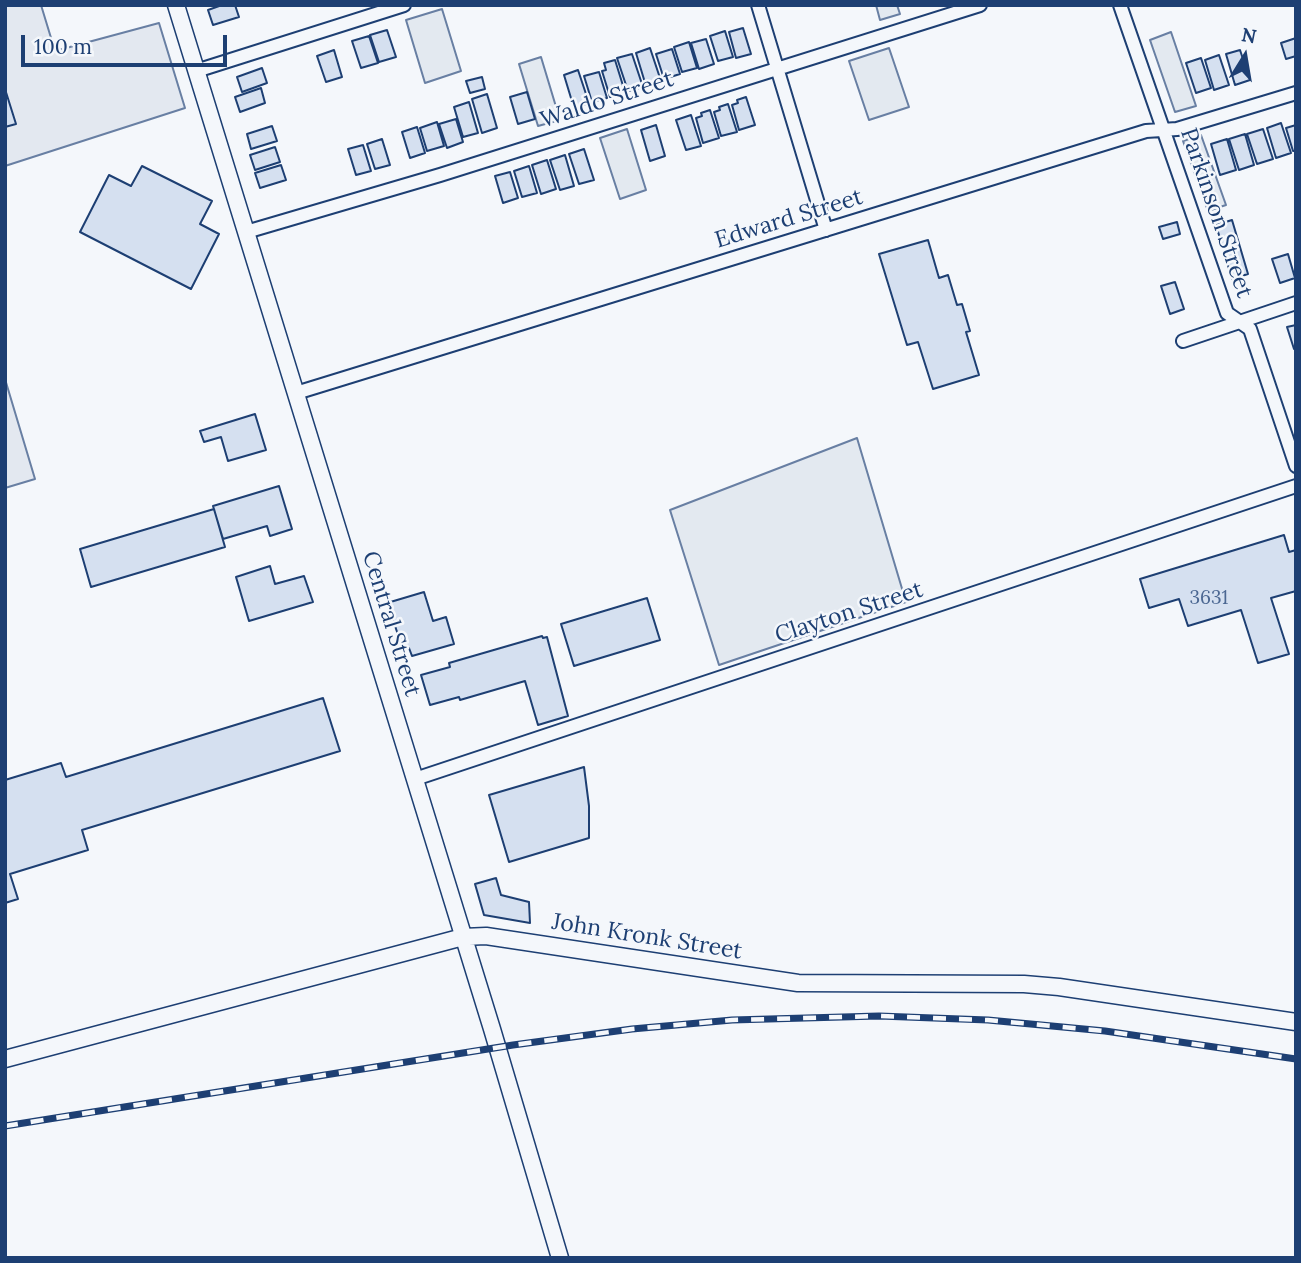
<!DOCTYPE html>
<html>
<head>
<meta charset="utf-8">
<style>
  body { margin:0 }
  #map { position:relative; width:1301px; height:1263px; overflow:hidden; background:#f4f7fb; font-family:Lora,serif }
  canvas { display:block }
  .frame { position:absolute; inset:0; border:7px solid #1d3f73; pointer-events:none }
  .north { position:absolute; left:1210px; top:21px; width:70px; height:70px; -webkit-text-stroke:5px #f4f7fb; paint-order:stroke; rotate:11deg; font-size:19px; font-weight:700; line-height:28px; text-align:center; color:#1d3f73 }
  .north::after { content:''; display:block; margin:auto; width:24px; height:32px; background:#1d3f73; clip-path:polygon(50% 0,100% 100%,50% 72%,0 100%) }
  .scale { position:absolute; left:21px; top:35px; width:206px; height:32px; box-sizing:border-box; border:4px solid #1d3f73; border-top:0; padding-left:9px; font-size:21px; line-height:24px; white-space:nowrap; color:#1d3f73; -webkit-text-stroke:5px #f4f7fb; paint-order:stroke }
</style>
</head>
<body>
<div id="map">
<canvas width="1301" height="1263"></canvas>
<div class="frame"></div>
<div class="north">N</div>
<div class="scale">100 m</div>
</div>
<script>
const c = document.querySelector('canvas').getContext('2d');
c.lineJoin = 'round';
function fillPath(path, color) { c.fillStyle = color; c.fill(path, 'evenodd'); }
const toPath = rows => new Path2D(rows.map(r => 'M' + r).join(''));
function strokePath(path, color, width, dash) { c.strokeStyle = color; c.lineWidth = width; c.lineCap = dash ? 'butt' : 'round'; c.setLineDash(dash || []); c.stroke(path); }
function write(font, color, halo, rows, align = 'center') {
  c.font = font + ' Lora,serif'; c.lineWidth = 5; c.setLineDash([]); c.textBaseline = 'middle'; c.strokeStyle = halo; c.fillStyle = color; for (const [text, x, y, turn = 0] of rows) {
    c.save(); c.translate(x, y); c.rotate((+turn || 0) * Math.PI / 180); c.textAlign = isNaN(turn) ? turn : align; if (halo) c.strokeText(text, 0, 0); c.fillText(text, 0, 0); c.restore();
  }
}
const green = toPath([
  [876,5,897,5,900,14,880,20,876,5],
  [442,9,461,71,425,83,406,20,442,9],
  [1171,32,1196,106,1175,112,1150,40,1171,32],
  [889,48,909,107,869,120,849,61,889,48],
  [541,57,560,120,538,126,519,64,541,57],
  [627,129,646,190,620,199,600,138,627,129],
  [1201,135,1226,205,1208,211,1183,141,1201,135],
  [857,438,906,602,719,665,670,510,857,438]
]);
fillPath(green, '#e3e9f0');
strokePath(green, '#687fa3', 2);
const parking = toPath([
  [5,5,41,5,55,51,159,23,185,108,5,166,5,5],
  [5,379,35,479,5,488,5,379]
]);
fillPath(parking, '#e3e8f0');
strokePath(parking, '#687fa3', 2);
const building = toPath([
  [222,5,235,5,239,17,213,25,208,10,222,5],
  [743,28,751,54,736,58,729,32,743,28],
  [387,30,396,57,379,62,370,35,387,30],
  [725,31,733,57,718,61,710,36,725,31],
  [369,36,378,63,361,68,352,41,369,36],
  [1296,38,1296,56,1286,59,1281,43,1296,38],
  [706,39,714,64,699,69,691,43,706,39],
  [689,42,697,68,682,72,674,47,689,42],
  [650,48,661,81,646,86,636,53,650,48],
  [672,49,680,74,664,79,656,54,672,49],
  [334,50,342,77,326,82,317,56,334,50],
  [1240,50,1250,80,1235,85,1226,54,1240,50],
  [632,54,643,87,628,91,617,58,632,54],
  [1219,55,1229,85,1214,90,1205,60,1219,55],
  [1201,58,1211,88,1196,93,1186,63,1201,58],
  [615,60,625,92,610,97,602,71,606,70,604,63,615,60],
  [262,68,267,83,242,92,237,77,262,68],
  [578,70,589,103,574,108,564,75,578,70],
  [599,72,607,98,592,102,584,76,599,72],
  [482,77,485,89,470,93,466,81,482,77],
  [261,88,265,103,240,112,235,97,261,88],
  [5,89,16,124,5,127,5,89],
  [527,92,535,119,518,124,510,97,527,92],
  [487,94,497,128,482,133,472,99,487,94],
  [746,97,755,125,739,130,732,105,738,103,737,100,746,97],
  [469,102,478,133,463,137,454,107,469,102],
  [728,104,737,132,721,136,714,112,720,110,719,107,728,104],
  [710,110,719,138,703,143,696,118,702,116,701,113,710,110],
  [691,115,701,146,686,150,676,120,691,115],
  [456,119,463,142,447,148,439,124,456,119],
  [437,122,444,146,427,151,420,128,437,122],
  [1281,123,1291,153,1276,158,1267,128,1281,123],
  [656,125,665,156,650,161,641,130,656,125],
  [1296,125,1296,151,1293,151,1286,128,1296,125],
  [272,126,277,141,251,149,247,134,272,126],
  [417,127,425,153,410,158,402,132,417,127],
  [1263,129,1273,159,1257,164,1247,134,1263,129],
  [1245,134,1254,165,1239,170,1229,139,1245,134],
  [382,139,390,165,375,169,367,144,382,139],
  [1227,139,1236,170,1220,175,1211,144,1227,139],
  [363,145,371,171,356,175,348,149,363,145],
  [275,147,280,162,255,170,250,155,275,147],
  [584,149,594,180,579,184,569,154,584,149],
  [565,155,574,186,560,190,550,160,565,155],
  [547,160,556,189,541,194,532,165,547,160],
  [281,165,286,180,260,188,255,173,281,165],
  [142,166,212,201,200,224,219,234,191,289,80,232,109,175,131,186,142,166],
  [529,166,537,193,522,197,514,171,529,166],
  [510,172,518,198,503,203,495,176,510,172],
  [1232,220,1248,274,1232,279,1216,225,1232,220],
  [1177,222,1180,234,1163,239,1159,227,1177,222],
  [928,240,939,278,948,275,957,305,962,304,970,331,966,332,979,375,933,389,918,342,907,345,879,254,928,240],
  [1288,254,1295,278,1280,283,1272,259,1288,254],
  [1175,282,1184,309,1170,314,1161,286,1175,282],
  [1296,325,1296,349,1294,349,1287,327,1296,325],
  [255,414,266,450,228,461,221,437,204,442,200,431,255,414],
  [279,486,292,529,270,536,267,526,223,539,213,506,279,486],
  [214,509,225,547,91,587,80,549,214,509],
  [1284,535,1289,552,1296,550,1296,591,1271,598,1289,654,1258,663,1241,610,1188,626,1179,599,1149,608,1140,579,1284,535],
  [270,566,275,584,304,576,313,602,249,621,236,577,270,566],
  [424,592,433,621,446,617,454,644,412,656,409,648,403,649,387,603,424,592],
  [647,598,660,640,574,666,561,624,647,598],
  [542,636,543,638,547,637,568,716,538,725,525,681,460,700,459,697,430,705,421,675,450,667,449,663,542,636],
  [323,698,340,751,82,830,88,850,10,874,18,899,5,903,5,780,61,763,66,777,323,698],
  [584,767,589,806,589,838,509,862,489,795,584,767],
  [496,878,501,895,529,902,530,923,484,915,475,884,496,878]
]);
fillPath(building, '#d5e0f0');
strokePath(building, '#1d3f73', 2);
const minor = toPath([
  [758,5,826,230],
  [1120,5,1227,313,1250,329,1296,466],
  [196,71,404,5],
  [246,232,440,175,980,5],
  [1183,341,1296,303],
  [296,393,1146,131,1177,129,1296,93],
  [415,779,1296,486]
]);
const tertiary = toPath([
  [176,5,492,1029,560,1258],
  [5,1059,463,937,486,936,798,983,1024,984,1059,987,1296,1022]
]);
strokePath(minor, '#1d3f73', 16);
strokePath(tertiary, '#1d3f73', 19);
strokePath(minor, '#f4f7fb', 12);
strokePath(tertiary, '#f4f7fb', 16);
const rail = toPath([
  [5,1126,513,1045,632,1029,732,1020,879,1016,988,1020,1105,1031,1296,1059]
]);
strokePath(rail, '#1d3f73', 7);
strokePath(rail, '#f4f7fb', 4.5, [13]);
write('19px', '#4b6792', null, [
  ["3631",1209,599]
]);
write('23px', '#1d3f73', '#f4f7fb', [
  ["Waldo Street",607,100,-18],
  ["Parkinson Street",1216,213,71],
  ["Edward Street",789,219,-17],
  ["Clayton Street",849,613,-18],
  ["Central Street",391,624,73],
  ["John Kronk Street",647,937,9]
]);
</script>
</body>
</html>
